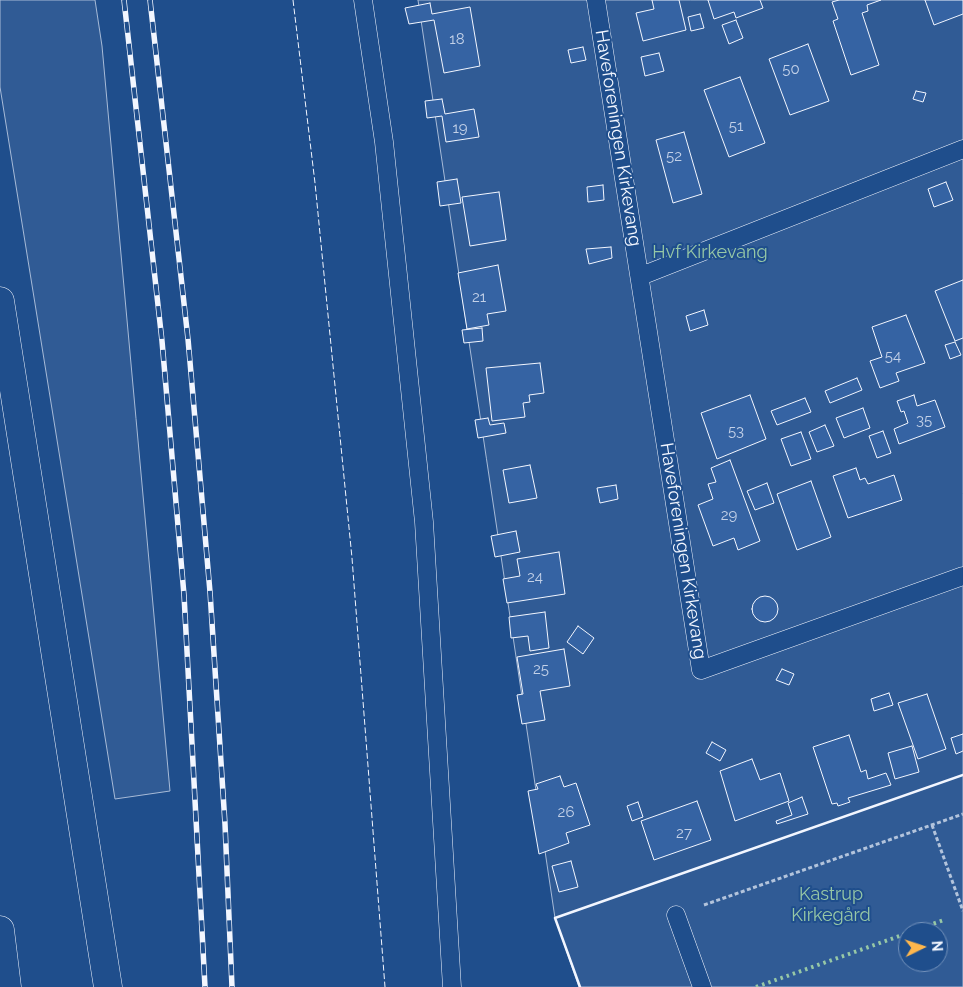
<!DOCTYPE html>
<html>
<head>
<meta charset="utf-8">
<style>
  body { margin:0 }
  #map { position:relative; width:963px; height:987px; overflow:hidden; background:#1f4e8c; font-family:Raleway,sans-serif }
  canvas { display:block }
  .north { position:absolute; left:898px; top:922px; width:50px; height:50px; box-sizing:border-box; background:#1f4e8c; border:1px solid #7391ba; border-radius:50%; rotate:86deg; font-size:14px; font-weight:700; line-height:20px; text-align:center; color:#f2f6ff }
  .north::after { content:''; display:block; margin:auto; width:18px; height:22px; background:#ffb74d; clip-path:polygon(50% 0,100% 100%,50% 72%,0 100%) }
</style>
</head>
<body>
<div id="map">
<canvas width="963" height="987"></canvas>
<div class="north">N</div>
</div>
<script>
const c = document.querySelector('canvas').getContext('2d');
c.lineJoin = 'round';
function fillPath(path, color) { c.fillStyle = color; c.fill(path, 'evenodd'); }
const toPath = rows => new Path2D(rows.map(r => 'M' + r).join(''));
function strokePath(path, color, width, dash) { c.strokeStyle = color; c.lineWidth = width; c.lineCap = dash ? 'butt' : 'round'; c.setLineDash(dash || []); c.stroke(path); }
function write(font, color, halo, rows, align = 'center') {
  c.font = font + ' Raleway,sans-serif'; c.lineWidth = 4; c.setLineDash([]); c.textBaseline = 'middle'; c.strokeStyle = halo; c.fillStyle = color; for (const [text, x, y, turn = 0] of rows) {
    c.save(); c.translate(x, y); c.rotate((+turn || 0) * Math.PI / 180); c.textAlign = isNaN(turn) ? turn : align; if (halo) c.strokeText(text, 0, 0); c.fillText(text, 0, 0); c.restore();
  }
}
const built = toPath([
  [0,0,95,0,102,46,170,791,115,799,0,87,0,0],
  [418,0,963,0,963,987,579,987,555,918,418,0],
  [908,932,938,932,938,962,908,962,908,932]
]);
fillPath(built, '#305b95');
strokePath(built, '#a8bbd7', 1);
const building = toPath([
  [652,0,679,0,686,30,643,41,636,13,654,9,652,0],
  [708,0,760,0,763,8,736,18,734,12,714,19,708,0],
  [839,0,881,0,867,5,868,11,862,13,879,65,851,75,833,21,838,19,832,2,839,0],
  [925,0,963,0,963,14,934,25,925,0],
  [430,3,432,14,470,7,480,66,444,73,434,20,409,24,405,8,430,3],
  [700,14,704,28,691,31,688,17,700,14],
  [736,20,743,38,729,44,722,25,736,20],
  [808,44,829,101,790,115,769,59,808,44],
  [583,47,586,60,571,63,568,50,583,47],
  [659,53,664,71,645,76,641,57,659,53],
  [740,77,765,143,729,157,704,90,740,77],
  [916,91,926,93,923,102,913,99,916,91],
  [442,99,445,114,474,109,479,137,446,142,442,116,427,118,425,101,442,99],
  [684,132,702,194,673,203,656,140,684,132],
  [457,179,461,203,440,206,437,182,457,179],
  [946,182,953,200,934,207,928,189,946,182],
  [603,185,604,200,588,202,587,187,603,185],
  [499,192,506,240,470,246,462,197,499,192],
  [611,247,612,258,589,264,586,249,611,247],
  [498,265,506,311,487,314,489,325,467,329,458,273,498,265],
  [963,280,963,338,955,341,935,291,963,280],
  [704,310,708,325,690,331,686,316,704,310],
  [906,315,925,363,896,373,899,381,880,388,870,361,882,357,872,327,906,315],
  [482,328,483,341,464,343,462,330,482,328],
  [955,342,961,355,950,359,945,345,955,342],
  [540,363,544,393,529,395,530,402,523,403,525,417,492,421,486,368,540,363],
  [857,378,862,390,830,403,825,391,857,378],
  [750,395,766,439,717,459,701,413,750,395],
  [914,395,917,406,935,400,945,427,899,444,894,429,908,423,904,411,901,412,897,401,914,395],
  [805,398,811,412,777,425,771,411,805,398],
  [863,408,870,428,844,438,836,418,863,408],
  [488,418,490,425,504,423,506,433,478,438,475,420,488,418],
  [825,425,834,446,817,452,809,432,825,425],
  [883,431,891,453,877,458,869,436,883,431],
  [801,432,811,459,791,466,781,439,801,432],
  [730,460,760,541,738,550,734,538,713,546,698,505,713,499,708,484,716,482,711,468,730,460],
  [530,465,537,498,509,503,503,470,530,465],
  [856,468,860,480,865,478,868,484,894,475,902,500,848,518,833,476,856,468],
  [811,481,831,537,797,550,777,494,811,481],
  [767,483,774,503,755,510,747,491,767,483],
  [616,485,618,499,600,503,597,488,616,485],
  [516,531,520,552,495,557,491,536,516,531],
  [559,552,565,594,507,603,503,579,520,576,517,559,559,552],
  '752 609a13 13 0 1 1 26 0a13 13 0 1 1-26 0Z',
  [545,612,549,648,530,651,528,636,511,638,509,617,545,612],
  [578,626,594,638,583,654,567,642,578,626],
  [564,649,570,686,540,691,545,720,522,724,517,695,523,694,517,657,564,649],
  [782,669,794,674,789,685,776,680,782,669],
  [889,693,893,705,874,711,871,699,889,693],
  [927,694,946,749,918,759,898,703,927,694],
  [963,734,963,751,956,754,951,738,963,734],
  [849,735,861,772,866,770,868,779,886,773,891,785,848,798,850,802,838,806,837,803,832,804,813,747,849,735],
  [712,742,726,750,720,761,706,753,712,742],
  [912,746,919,772,895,779,888,753,912,746],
  [752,759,760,780,780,773,789,801,735,821,720,771,752,759],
  [560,776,564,787,576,783,590,825,566,833,569,843,539,854,528,791,538,789,536,784,560,776],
  [802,797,808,814,777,824,776,821,792,815,788,803,802,797],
  [697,801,711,840,654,860,641,821,697,801],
  [638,802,643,817,632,821,627,806,638,802],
  [571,861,578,887,559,892,552,866,571,861]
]);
fillPath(building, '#3563a3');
strokePath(building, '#f2f6ff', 1);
const service = toPath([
  [363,0,384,142,424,522,452,987],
  [596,0,701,670,963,576],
  [641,276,963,149],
  [676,915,702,987]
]);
const motorway = toPath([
  [0,301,108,987],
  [0,930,7,987]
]);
strokePath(service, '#f2f6ff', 19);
strokePath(motorway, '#f2f6ff', 29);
strokePath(toPath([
  [932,825,963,911],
  [704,905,963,814]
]), '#b3c4dc', 3, [4, 2.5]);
strokePath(service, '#1f4e8c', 18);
strokePath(motorway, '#1f4e8c', 28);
const rail = toPath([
  [124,0,162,341,184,595,205,987],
  [150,0,188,339,210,592,225,824,232,987]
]);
strokePath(rail, '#f2f6ff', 5.5);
strokePath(rail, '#1f4e8c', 4, [11]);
strokePath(toPath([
  [909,932,944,920],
  [756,987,908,933]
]), '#97c8a6', 4, [2.5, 4]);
strokePath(toPath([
  [293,0,315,183,352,558,385,987]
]), '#f2f6ff', 1, [6, 2.5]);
strokePath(toPath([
  [580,987,555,918,963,775]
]), '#f2f6ff', 2.5);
write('15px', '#c3d1e8', null, [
  ["18",457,39],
  ["50",791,69],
  ["51",736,126],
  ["19",460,128],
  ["52",674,156],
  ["21",479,297],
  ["54",893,356],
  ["35",924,420],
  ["53",736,431],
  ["29",729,515],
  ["24",535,577],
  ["25",541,669],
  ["26",566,812],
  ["27",684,833]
]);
write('18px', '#f2f6ff', '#1f4e8c', [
  ["Haveforeningen Kirkevang",618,138,81],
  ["Haveforeningen Kirkevang",683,551,81]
]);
write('18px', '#97c8a6', '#1f4e8c', [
  ["Hvf Kirkevang",710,253],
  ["Kastrup",831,895],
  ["Kirkegård",831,916]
]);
</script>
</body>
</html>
